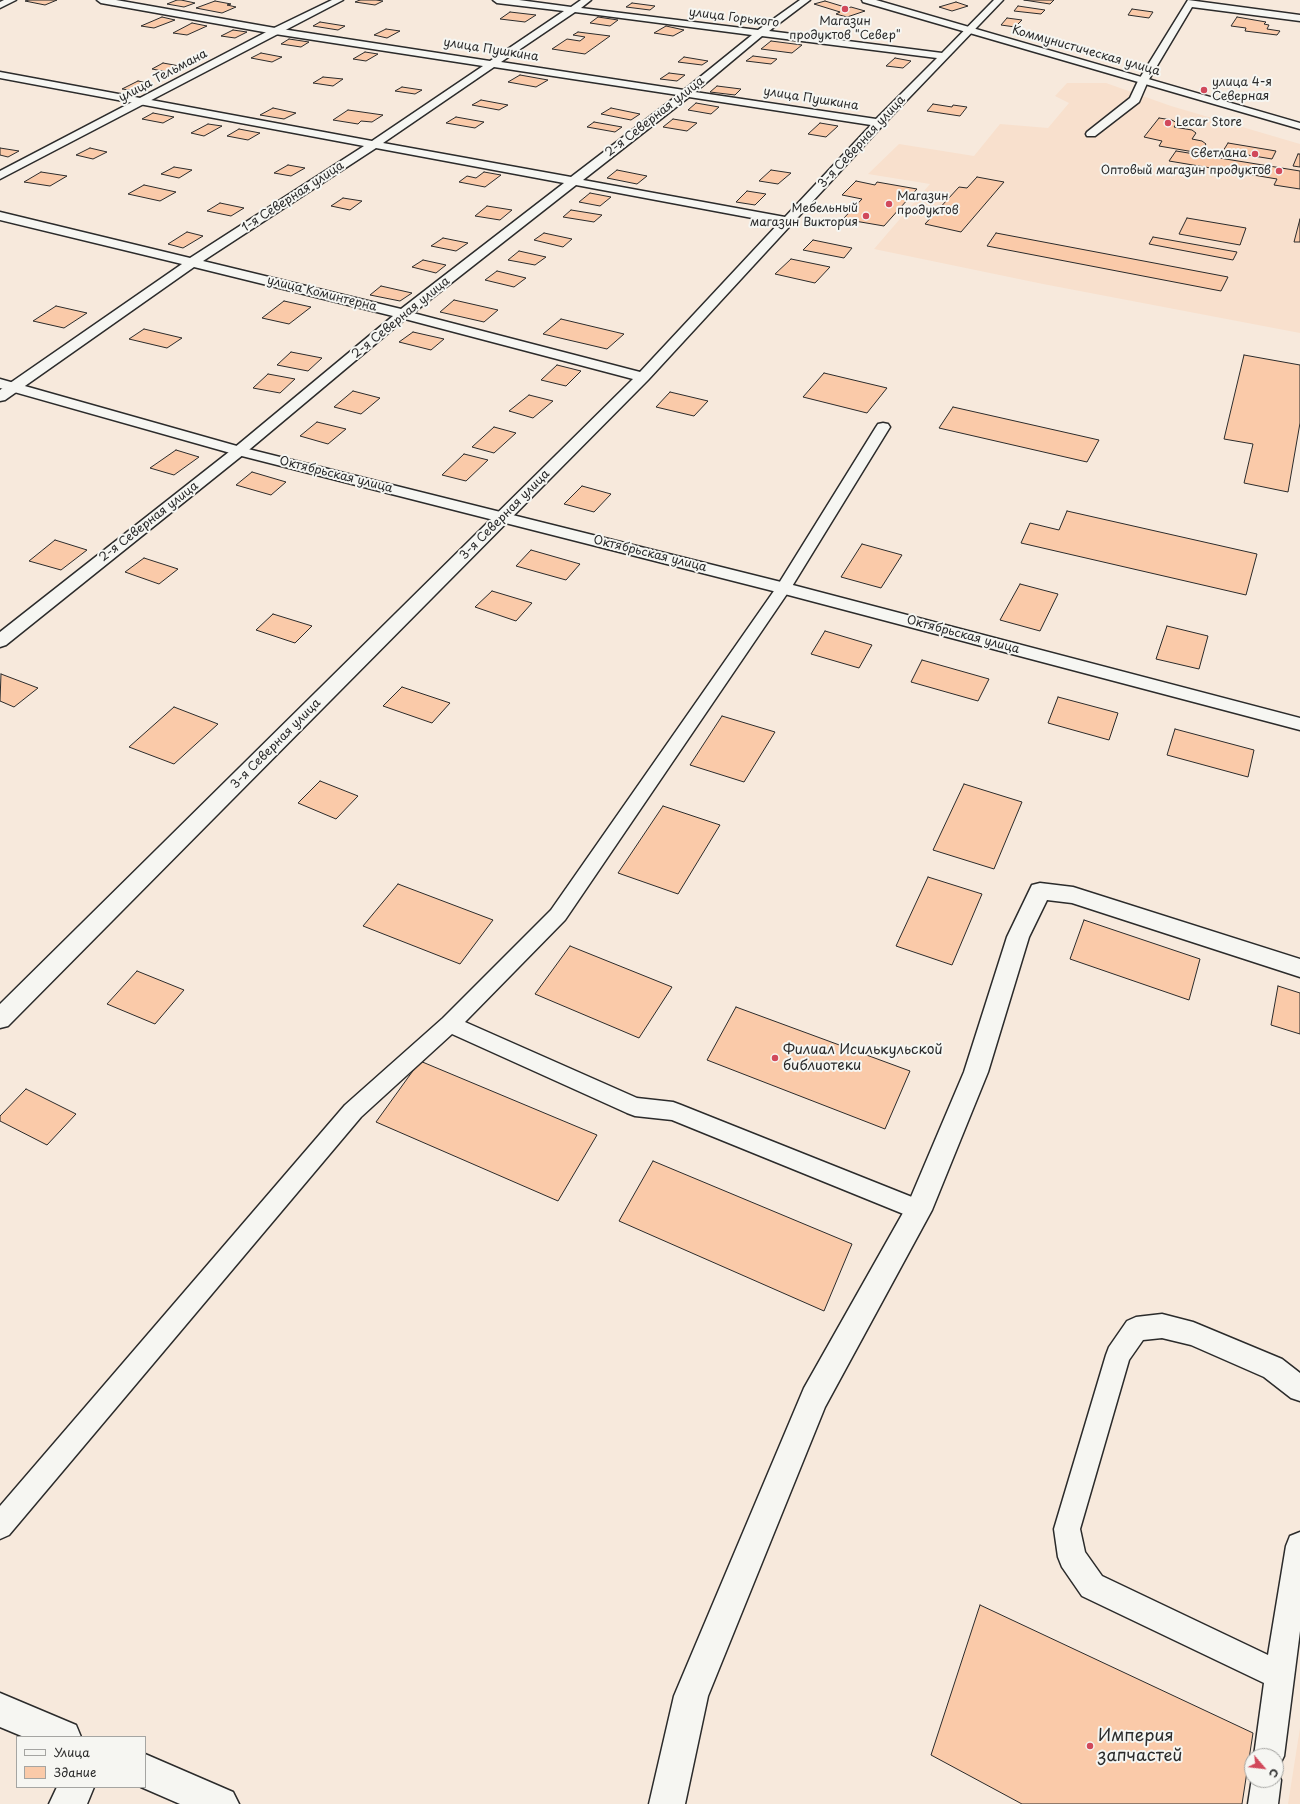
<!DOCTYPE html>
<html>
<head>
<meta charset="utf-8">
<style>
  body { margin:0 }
  #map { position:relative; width:1300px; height:1804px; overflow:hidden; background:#f7e9dc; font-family:"Playpen Sans",sans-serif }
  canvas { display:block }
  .legend { position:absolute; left:16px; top:1736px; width:130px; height:52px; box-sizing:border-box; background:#f6f6f2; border:1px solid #a5a5a2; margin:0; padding:5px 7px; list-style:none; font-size:12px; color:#2b2b2b }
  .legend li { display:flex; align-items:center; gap:8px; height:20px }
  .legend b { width:20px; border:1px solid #a5a5a2 }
  .north { position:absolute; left:1244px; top:1748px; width:40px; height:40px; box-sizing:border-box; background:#f6f6f2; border:1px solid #a5a5a2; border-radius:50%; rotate:118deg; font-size:11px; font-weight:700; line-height:16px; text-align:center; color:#2b2b2b }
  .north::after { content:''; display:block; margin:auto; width:14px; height:18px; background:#d1495b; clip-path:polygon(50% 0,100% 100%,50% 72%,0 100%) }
</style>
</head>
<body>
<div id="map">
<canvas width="1300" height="1804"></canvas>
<ul class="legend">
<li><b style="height:5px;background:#f6f6f2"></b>Улица</li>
<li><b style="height:11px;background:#facaa9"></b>Здание</li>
</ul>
<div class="north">С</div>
</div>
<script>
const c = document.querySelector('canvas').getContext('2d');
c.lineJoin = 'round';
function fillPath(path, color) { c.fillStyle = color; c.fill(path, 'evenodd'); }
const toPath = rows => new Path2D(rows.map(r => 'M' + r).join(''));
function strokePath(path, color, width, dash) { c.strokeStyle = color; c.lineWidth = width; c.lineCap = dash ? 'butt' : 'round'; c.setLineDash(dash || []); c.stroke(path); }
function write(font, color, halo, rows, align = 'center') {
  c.font = font + ' "Playpen Sans",sans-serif'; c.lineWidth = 4; c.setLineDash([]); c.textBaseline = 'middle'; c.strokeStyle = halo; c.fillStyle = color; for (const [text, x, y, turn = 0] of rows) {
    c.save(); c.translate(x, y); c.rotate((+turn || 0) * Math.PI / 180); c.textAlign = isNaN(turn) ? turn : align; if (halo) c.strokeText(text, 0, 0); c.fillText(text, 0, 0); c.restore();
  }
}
fillPath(toPath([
  [1067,83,1106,83,1171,106,1300,144,1300,333,1043,284,874,249,930,184,868,174,899,144,974,156,1000,124,1048,128,1069,103,1055,96],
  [1300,1728,1300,1804,1288,1804]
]), '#f8e0cd');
const building = toPath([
  [29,0,57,0,45,5,25,1,29,0],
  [177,0,181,0,195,3,184,7,167,4,177,0],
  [360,0,376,0,383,1,375,5,355,2,360,0],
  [1024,0,1054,0,1050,4,1024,0],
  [215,1,231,4,227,5,236,7,222,13,196,8,215,1],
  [825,1,848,8,851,7,865,11,847,17,836,14,840,12,814,4,825,1],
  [956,2,968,6,952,11,939,7,956,2],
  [632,3,655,6,650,10,626,7,632,3],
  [1018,6,1045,10,1041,14,1014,11,1018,6],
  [1132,9,1153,12,1149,18,1128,15,1132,9],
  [510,12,536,15,525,22,500,19,510,12],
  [162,17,175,20,154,28,141,26,162,17],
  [598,17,618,20,610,26,590,23,598,17],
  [1237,17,1266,22,1264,24,1269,25,1267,29,1280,31,1277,35,1245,31,1246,28,1231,26,1237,17],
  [1007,18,1022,20,1015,27,1001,25,1007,18],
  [320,22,345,26,338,30,313,26,320,22],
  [192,23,207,26,187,35,173,33,192,23],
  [666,26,684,30,673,36,654,33,666,26],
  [386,29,400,31,387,38,374,35,386,29],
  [233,30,247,32,235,38,221,36,233,30],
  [578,32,610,36,585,54,552,49,567,39,580,41,585,37,573,35,578,32],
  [289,39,309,42,301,47,281,44,289,39],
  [771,41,802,45,792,53,761,49,771,41],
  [365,52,378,54,366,61,353,59,365,52],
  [261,53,282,57,272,62,251,58,261,53],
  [753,56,777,59,771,64,746,61,753,56],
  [684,57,708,61,702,65,678,62,684,57],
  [895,58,911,61,903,68,886,66,895,58],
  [163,63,185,67,173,73,152,69,163,63],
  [669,73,685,75,677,81,660,79,669,73],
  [520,75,548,80,536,87,508,82,520,75],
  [323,77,343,79,333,86,313,83,323,77],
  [138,81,152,84,137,91,122,89,138,81],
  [717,86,741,89,735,95,710,92,717,86],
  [402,87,422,90,415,94,395,91,402,87],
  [481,100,508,105,499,110,472,105,481,100],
  [696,103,719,107,711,114,688,110,696,103],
  [933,104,952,107,953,105,967,107,960,116,927,111,933,104],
  [273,108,296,113,284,119,260,115,273,108],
  [611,108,640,114,631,120,601,114,611,108],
  [348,110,383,115,372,122,361,121,358,124,333,120,348,110],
  [153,113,174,117,163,123,142,119,153,113],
  [456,117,484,122,475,128,446,123,456,117],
  [1159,118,1172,120,1177,123,1174,127,1192,130,1196,133,1192,139,1202,141,1206,144,1200,153,1159,146,1162,141,1144,137,1159,118],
  [673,119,697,123,687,131,663,127,673,119],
  [594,122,622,127,615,132,587,127,594,122],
  [820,123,838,126,826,137,808,134,820,123],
  [208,124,222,126,204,136,191,133,208,124],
  [239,129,260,133,248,140,227,136,239,129],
  [1228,143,1276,151,1272,159,1223,151,1228,143],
  [0,148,19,151,8,157,0,155,0,148],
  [90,148,107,152,93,159,76,155,90,148],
  [1176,151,1300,171,1300,189,1274,185,1277,179,1169,161,1176,151],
  [1298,154,1300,154,1300,167,1293,166,1298,154],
  [288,165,305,168,291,176,274,173,288,165],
  [174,167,192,170,179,178,161,174,174,167],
  [617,170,647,176,637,184,607,178,617,170],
  [771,170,791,173,778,184,759,181,771,170],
  [41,172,67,176,50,186,24,182,41,172],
  [484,172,501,175,485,187,459,182,467,176,476,178,484,172],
  [977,177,1004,182,961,232,925,224,959,187,967,188,977,177],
  [856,181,875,185,877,182,917,189,884,226,843,219,862,199,842,195,856,181],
  [144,185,176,192,160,201,128,194,144,185],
  [747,191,766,194,755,205,736,202,747,191],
  [590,193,611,197,600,206,579,202,590,193],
  [343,198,362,201,350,210,331,206,343,198],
  [220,203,244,208,231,216,207,211,220,203],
  [487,206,512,210,500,220,475,216,487,206],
  [571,210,602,215,594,222,563,217,571,210],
  [1187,218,1246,228,1240,245,1179,234,1187,218],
  [1300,219,1300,242,1294,242,1300,219],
  [187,232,203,236,183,248,168,244,187,232],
  [544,233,572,239,563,247,534,240,544,233],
  [996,233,1228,277,1221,291,987,246,996,233],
  [1153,237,1237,252,1233,260,1149,244,1153,237],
  [443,238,468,243,456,251,431,246,443,238],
  [813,240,852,248,844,258,803,250,813,240],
  [519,251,546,257,535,265,508,260,519,251],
  [791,259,830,267,815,283,775,274,791,259],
  [423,260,446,265,436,273,412,267,423,260],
  [497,271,526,278,514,287,485,280,497,271],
  [381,286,412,293,400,301,370,295,381,286],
  [454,300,498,310,484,322,440,312,454,300],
  [284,301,311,307,289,324,262,318,284,301],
  [56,306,87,313,64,328,33,321,56,306],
  [561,319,624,334,607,349,543,334,561,319],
  [144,329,182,338,167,348,129,339,144,329],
  [413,332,444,339,431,350,399,342,413,332],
  [291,352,322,358,308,371,277,365,291,352],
  [1244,355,1300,365,1300,423,1288,492,1244,483,1253,444,1224,439,1244,355],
  [557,365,581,371,566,386,541,380,557,365],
  [824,373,887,388,867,413,803,397,824,373],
  [268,374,295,379,280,393,253,388,268,374],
  [353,391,380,398,361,414,334,407,353,391],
  [670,392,708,401,694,416,656,407,670,392],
  [529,395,553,401,533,418,509,411,529,395],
  [953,407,1099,440,1087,462,939,428,953,407],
  [317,422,346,429,328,444,300,436,317,422],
  [494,427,516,433,494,453,472,447,494,427],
  [176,450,199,457,174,475,150,468,176,450],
  [464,454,488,460,466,481,442,475,464,454],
  [252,472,286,482,271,495,236,485,252,472],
  [582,486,611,494,594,512,564,504,582,486],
  [1067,511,1257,554,1246,595,1021,543,1030,523,1059,530,1067,511],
  [55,540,87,550,61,570,29,561,55,540],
  [862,544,902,555,881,588,841,577,862,544],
  [531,550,580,564,566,580,516,566,531,550],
  [144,558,178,569,159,584,125,572,144,558],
  [1020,584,1058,594,1040,631,1000,620,1020,584],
  [492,591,532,603,516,621,475,607,492,591],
  [273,614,312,626,295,643,256,630,273,614],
  [1167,626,1208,636,1199,669,1156,659,1167,626],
  [825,631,872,645,859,668,811,654,825,631],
  [922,660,989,679,978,701,911,682,922,660],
  [1,674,38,688,14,707,0,701,1,674],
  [402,687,450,703,432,723,383,706,402,687],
  [1058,697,1118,713,1109,740,1048,723,1058,697],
  [174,707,218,724,174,764,129,747,174,707],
  [722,716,775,732,744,782,690,765,722,716],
  [1175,729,1254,750,1248,777,1167,755,1175,729],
  [320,781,358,796,336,819,298,803,320,781],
  [964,784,1022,802,994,869,933,850,964,784],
  [663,806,720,825,678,894,618,873,663,806],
  [928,877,982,894,952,965,896,946,928,877],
  [398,884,493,920,460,964,363,926,398,884],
  [1084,920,1200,959,1189,1000,1070,959,1084,920],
  [570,946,672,987,639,1038,535,994,570,946],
  [137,971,184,990,155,1024,107,1004,137,971],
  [1278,986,1300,993,1300,1034,1271,1025,1278,986],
  [736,1007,910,1071,885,1129,707,1060,736,1007],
  [420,1061,597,1135,558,1201,376,1122,420,1061],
  [26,1089,76,1114,47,1145,0,1121,0,1116,26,1089],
  [653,1161,852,1244,824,1311,619,1221,653,1161],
  [980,1605,1253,1733,1242,1804,1022,1804,931,1755,980,1605]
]);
fillPath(building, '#facaa9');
strokePath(building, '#2b2b2b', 1);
const lane = toPath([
  [883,423,888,424,890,427,791,588,565,920,465,1022,637,1098,673,1102,681,1105,927,1203,930,1210,927,1217,919,1220,911,1217,672,1120,635,1116,627,1113,452,1034,361,1117,9,1535,0,1539,0,1506,345,1105,443,1018,551,910,776,588,876,427,878,424,883,423],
  [1162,1314,1193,1322,1282,1359,1300,1373,1300,1401,1291,1398,1264,1377,1191,1345,1162,1338,1143,1340,1129,1360,1080,1529,1085,1552,1102,1576,1268,1655,1286,1546,1290,1536,1300,1532,1300,1631,1284,1756,1279,1766,1276,1768,1276,1756,1254,1756,1264,1683,1082,1596,1062,1567,1058,1557,1054,1529,1106,1355,1109,1347,1127,1321,1136,1317,1162,1314],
  [1276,1769,1281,1780,1278,1804,1248,1804,1252,1778,1252,1780,1276,1780,1276,1769]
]);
const street = toPath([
  [4,0,16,0,0,8,0,2,4,0],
  [97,0,116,0,275,28,490,61,564,11,497,3,493,0,519,0,571,7,581,0,591,0,581,8,758,30,800,0,810,0,769,31,942,53,994,0,1003,0,883,125,648,380,8,1026,0,1028,0,1004,633,379,405,319,244,454,6,645,0,647,0,632,234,448,393,316,194,267,5,400,0,401,0,390,182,264,0,220,0,212,190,258,364,146,0,78,0,72,372,141,483,66,275,34,101,3,97,0],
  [575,12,752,35,684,90,501,62,575,12],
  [762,36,937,58,876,119,695,92,762,36],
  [494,67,678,95,571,177,383,143,494,67],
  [689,97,871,125,785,217,583,180,689,97],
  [376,148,564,183,401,309,203,261,376,148],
  [576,185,779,223,640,372,413,313,576,185],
  [1188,0,1300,15,1300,21,1192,7,1148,81,1139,102,1095,136,1087,136,1086,134,1087,132,1130,98,1138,81,1188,0],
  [1040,883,1073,887,1300,959,1300,977,1072,903,1047,900,1029,937,988,1072,932,1210,825,1407,708,1696,685,1804,649,1804,674,1696,804,1388,908,1204,964,1072,1007,937,1032,885,1040,883],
  [0,1693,76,1725,81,1737,24,1737,0,1727,0,1693],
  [145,1754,233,1792,239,1804,180,1804,141,1787,145,1787,145,1754],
  [57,1787,94,1787,87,1804,49,1804,57,1787]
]);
const secondary = toPath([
  [332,0,343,0,0,179,0,171,272,29,332,0],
  [862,0,876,0,1300,123,1300,129,863,2,862,0],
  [0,379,244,448,789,584,1300,718,1300,730,777,592,234,454,0,388,0,379]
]);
strokePath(lane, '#2b2b2b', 3);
strokePath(street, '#2b2b2b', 3);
strokePath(secondary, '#2b2b2b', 3);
fillPath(lane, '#f6f6f2');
fillPath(street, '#f6f6f2');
fillPath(secondary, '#f6f6f2');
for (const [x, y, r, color] of [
  [845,9,4,"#d1495b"],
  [1204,90,4,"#d1495b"],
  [1168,123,4,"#d1495b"],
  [1255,154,4,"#d1495b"],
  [1279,171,4,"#d1495b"],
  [889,204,4,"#d1495b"],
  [866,216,4,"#d1495b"],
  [775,1058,4,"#d1495b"],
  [1090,1746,4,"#d1495b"]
]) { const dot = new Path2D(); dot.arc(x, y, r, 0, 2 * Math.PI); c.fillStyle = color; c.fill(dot); strokePath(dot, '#f6f6f2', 1.5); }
write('12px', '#2b2b2b', '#f6f6f2', [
  ["улица Горького",734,18,7],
  ["улица Пушкина",491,50,9],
  ["Коммунистическая улица",1086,51,16],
  ["улица Тельмана",163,76,-28],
  ["улица Пушкина",811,99,9],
  ["2-я Северная улица",655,117,-38],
  ["3-я Северная улица",862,142,-47],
  ["1-я Северная улица",293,197,-33],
  ["улица Коминтерна",322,294,14],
  ["2-я Северная улица",401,318,-39],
  ["Октябрьская улица",336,475,14],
  ["3-я Северная улица",505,515,-45],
  ["2-я Северная улица",149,522,-38],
  ["Октябрьская улица",650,554,14],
  ["Октябрьская улица",963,635,15],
  ["3-я Северная улица",276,744,-45]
]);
write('12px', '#2b2b2b', '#f6f6f2', [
  ["Магазин",845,22,"center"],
  ["продуктов \"Север\"",845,36,"center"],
  ["улица 4-я",1212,83],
  ["Северная",1212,97],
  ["Lecar Store",1176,123],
  ["Светлана",1247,154,"right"],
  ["Оптовый магазин продуктов",1271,171,"right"],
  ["Магазин",897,197],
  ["продуктов",897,211],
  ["Мебельный",858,209,"right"],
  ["магазин Виктория",858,223,"right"]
], 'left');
write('14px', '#2b2b2b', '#f6f6f2', [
  ["Филиал Исилькульской",783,1050],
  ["библиотеки",783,1066]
], 'left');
write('17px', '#2b2b2b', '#f6f6f2', [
  ["Империя",1098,1736],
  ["запчастей",1098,1756]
], 'left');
</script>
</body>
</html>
